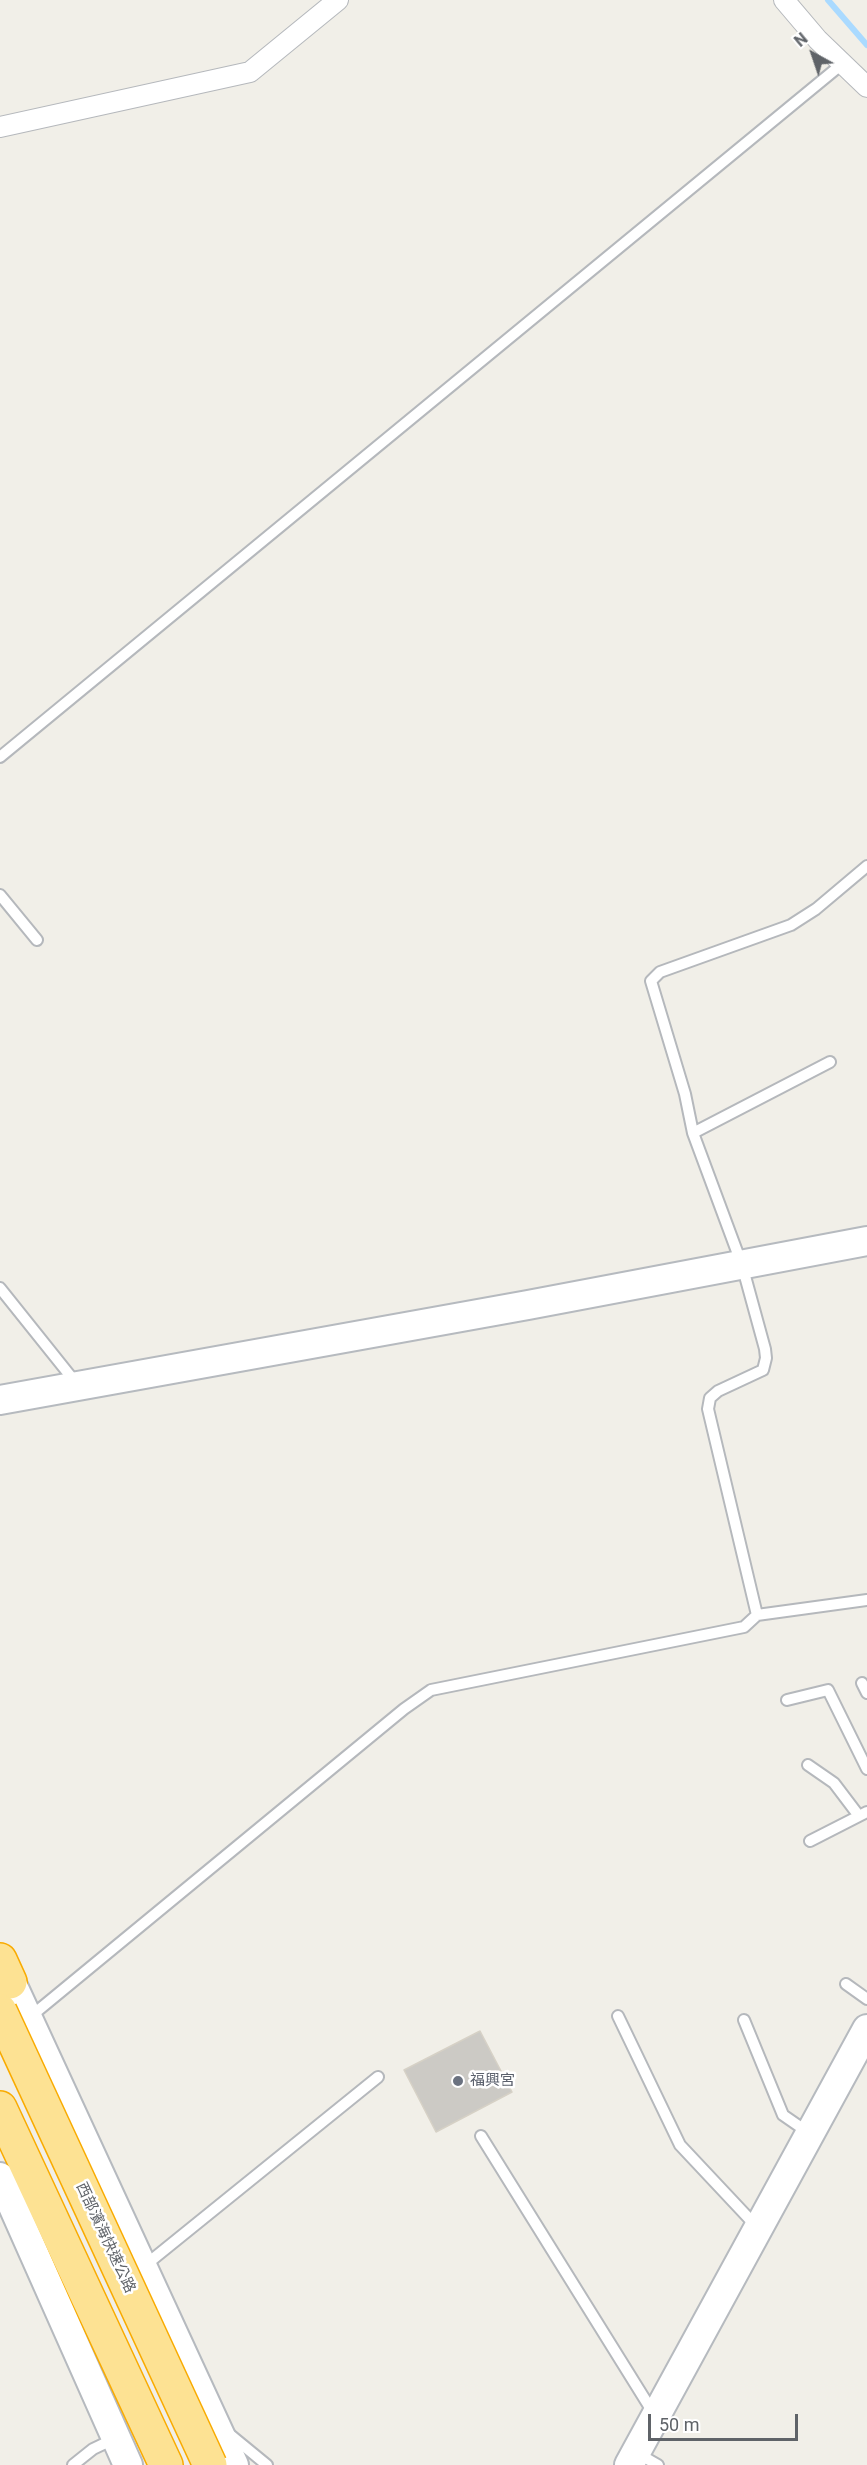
<!DOCTYPE html>
<html>
<head>
<meta charset="utf-8">
<style>
  body { margin:0 }
  #map { position:relative; width:867px; height:2465px; overflow:hidden; background:#f1efe8; font-family:Roboto,sans-serif }
  canvas { display:block }
  .north { position:absolute; left:783px; top:24px; width:60px; height:60px; -webkit-text-stroke:4px #fff; paint-order:stroke; rotate:320deg; font-size:16px; font-weight:700; line-height:24px; text-align:center; color:#5f6368 }
  .north::after { content:''; display:block; margin:auto; width:21px; height:27px; background:#5f6368; clip-path:polygon(50% 0,100% 100%,50% 72%,0 100%) }
  .scale { position:absolute; left:648px; top:2414px; width:150px; height:27px; box-sizing:border-box; border:3px solid #5f6368; border-top:0; padding-left:8px; font-size:18px; line-height:21px; white-space:nowrap; color:#5f6368; -webkit-text-stroke:4px #fff; paint-order:stroke }
</style>
</head>
<body>
<div id="map">
<canvas width="867" height="2465"></canvas>
<div class="north">N</div>
<div class="scale">50 m</div>
</div>
<script>
const c = document.querySelector('canvas').getContext('2d');
c.lineJoin = 'round';
const toPath = rows => new Path2D(rows.map(r => 'M' + r).join(''));
function strokePath(path, color, width, dash) { c.strokeStyle = color; c.lineWidth = width; c.lineCap = dash ? 'butt' : 'round'; c.setLineDash(dash || []); c.stroke(path); }
function fillPath(path, color) { c.fillStyle = color; c.fill(path, 'evenodd'); }
function write(font, color, halo, rows, align = 'center') {
  c.font = font + ' Roboto,"Noto Sans TC",sans-serif'; c.lineWidth = 5; c.setLineDash([]); c.textBaseline = 'middle'; c.strokeStyle = halo; c.fillStyle = color; for (const [text, x, y, turn = 0] of rows) {
    c.save(); c.translate(x, y); c.rotate((+turn || 0) * Math.PI / 180); c.textAlign = isNaN(turn) ? turn : align; if (halo) c.strokeText(text, 0, 0); c.fillText(text, 0, 0); c.restore();
  }
}
strokePath(toPath([
  [828,0,867,45]
]), '#aadaff', 6);
const building = toPath([
  [480,2031,512,2092,436,2132,404,2070,480,2031]
]);
fillPath(building, '#cccac5');
strokePath(building, '#d6d1c6', 1.5);
const lane = toPath([
  [0,757,842,64],
  [0,895,37,940],
  [693,1133,830,1062],
  [0,1288,76,1383],
  [757,1615,867,1600],
  [862,1683,867,1693],
  [787,1700,828,1690,867,1769],
  [808,1765,834,1783,859,1816],
  [810,1841,867,1812],
  [846,1984,867,1999],
  [618,2016,680,2145,757,2227],
  [30,2017,404,1709,431,1690,744,1627,757,1615,708,1409,710,1398,718,1391,763,1370,766,1358,765,1349,742,1265,693,1133,685,1094,651,981,660,972,791,925,816,909,867,866],
  [744,2020,783,2115,809,2133],
  [481,2136,654,2414],
  [143,2267,378,2077],
  [228,2433,267,2465],
  [637,2453,658,2465],
  [73,2465,93,2449,116,2438]
]);
const street = toPath([
  [784,0,818,40,867,87],
  [0,127,250,72,338,0]
]);
const secondary = toPath([
  [0,1400,528,1305,867,1241],
  [1,1960,234,2465],
  [0,2177,128,2465],
  [629,2465,867,2029]
]);
const highway = toPath([
  [0,1960,10,1982],
  [0,2108,166,2465]
]);
strokePath(lane, '#b5b8bc', 14);
strokePath(street, '#b5b8bc', 22);
strokePath(secondary, '#b6babf', 32);
strokePath(highway, '#f9ab00', 36);
strokePath(lane, '#fff', 10);
strokePath(street, '#fff', 20);
strokePath(secondary, '#fff', 28);
strokePath(highway, '#fde293', 33);
const highwayBridge = toPath([
  [0,2011,210,2465]
]);
strokePath(highwayBridge, '#f9ab00', 36, []);
strokePath(highwayBridge, '#fde293', 33);
for (const [x, y, r, color] of [
  [458,2081,6,"#6b7280"]
]) { const dot = new Path2D(); dot.arc(x, y, r, 0, 2 * Math.PI); c.fillStyle = color; c.fill(dot); strokePath(dot, '#fff', 2); }
write('15px', '#5b616d', '#fff', [
  ["福興宮",470,2081]
], 'left');
write('15px', '#5f6368', '#fff', [
  ["西部濱海快速公路",105,2238,65]
]);
</script>
</body>
</html>
